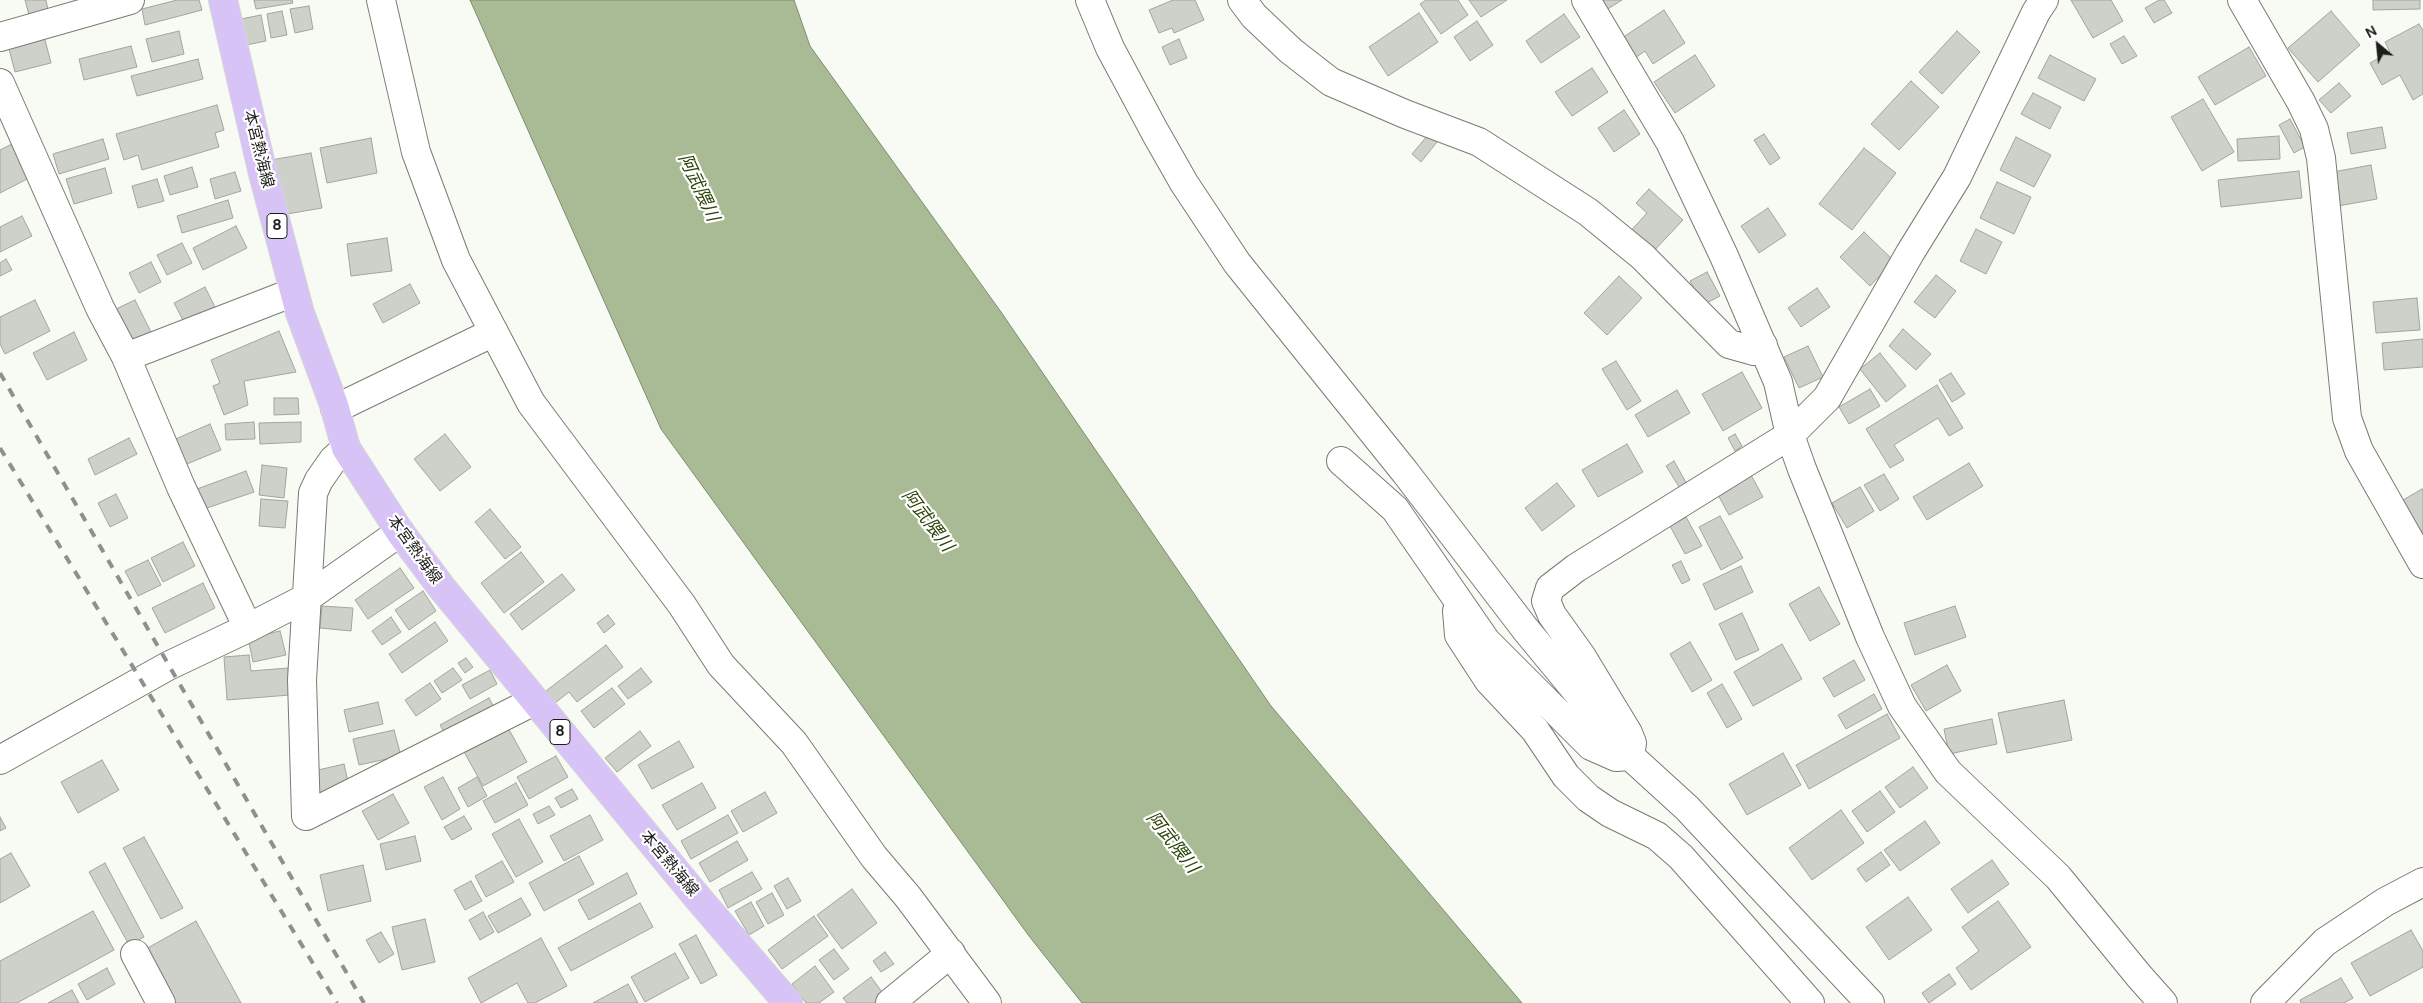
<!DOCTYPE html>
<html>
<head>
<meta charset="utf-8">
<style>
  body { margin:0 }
  #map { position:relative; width:2423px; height:1003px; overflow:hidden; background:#f7fbf3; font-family:"DM Sans",sans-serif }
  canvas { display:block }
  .north { position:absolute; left:2353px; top:20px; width:50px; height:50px; -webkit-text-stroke:4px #fff; paint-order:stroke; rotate:332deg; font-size:14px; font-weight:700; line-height:20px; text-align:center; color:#1d1e1c }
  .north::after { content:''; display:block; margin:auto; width:18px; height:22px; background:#1d1e1c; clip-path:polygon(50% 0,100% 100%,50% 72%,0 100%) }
</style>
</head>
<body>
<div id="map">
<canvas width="2423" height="1003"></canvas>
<div class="north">N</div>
</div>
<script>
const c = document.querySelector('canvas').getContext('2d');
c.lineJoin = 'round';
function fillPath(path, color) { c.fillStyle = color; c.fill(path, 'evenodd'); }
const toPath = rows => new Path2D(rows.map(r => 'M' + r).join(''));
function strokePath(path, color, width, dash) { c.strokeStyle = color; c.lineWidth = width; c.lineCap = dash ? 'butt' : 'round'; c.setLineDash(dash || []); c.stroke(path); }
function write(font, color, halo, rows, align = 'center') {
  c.font = font + ' "DM Sans","Noto Sans JP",sans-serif'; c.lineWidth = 4.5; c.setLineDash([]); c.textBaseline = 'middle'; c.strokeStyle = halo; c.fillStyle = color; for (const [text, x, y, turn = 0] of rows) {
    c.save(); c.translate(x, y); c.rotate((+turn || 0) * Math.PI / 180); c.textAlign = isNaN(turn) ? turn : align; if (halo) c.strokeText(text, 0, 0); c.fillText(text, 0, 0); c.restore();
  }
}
const water = toPath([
  [470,0,794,0,810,46,1001,312,1271,706,1522,1003,1082,1003,1029,936,661,429,470,0]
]);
fillPath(water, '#a8bb94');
strokePath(water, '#7e8c70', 1);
const building = toPath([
  [25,0,46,0,48,10,29,15,25,0],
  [177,0,199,0,202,10,145,25,142,9,177,0],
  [254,0,292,0,293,3,256,9,254,0],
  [1173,0,1195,0,1204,20,1174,33,1172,28,1159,33,1149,10,1173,0],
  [1426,0,1458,0,1468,15,1441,34,1420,4,1426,0],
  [1469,0,1507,0,1481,17,1469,0],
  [1595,0,1622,0,1603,12,1595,0],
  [2071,0,2111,0,2123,21,2093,38,2071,0],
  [2159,0,2164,0,2172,13,2154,23,2145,8,2159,0],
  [2373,0,2420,0,2420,9,2373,10,2373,0],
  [309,6,313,29,295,33,290,9,309,6],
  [1664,10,1685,43,1653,64,1645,51,1635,58,1622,38,1664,10],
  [282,11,287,35,271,38,267,14,282,11],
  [2331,11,2360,45,2318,82,2288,48,2331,11],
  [1419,13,1438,42,1388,76,1369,47,1419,13],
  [1564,14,1580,37,1541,63,1526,41,1564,14],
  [261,15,266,41,246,45,241,19,261,15],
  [1477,21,1493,45,1470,61,1454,37,1477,21],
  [2419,24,2423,30,2423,94,2413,100,2400,75,2382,85,2370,63,2390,52,2385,42,2419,24],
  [179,31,184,54,152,62,146,39,179,31],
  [1957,31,1980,52,1942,94,1919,72,1957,31],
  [44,36,51,63,15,72,8,45,44,36],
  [2124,36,2137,56,2122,64,2110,44,2124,36],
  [1179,39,1187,58,1170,65,1162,47,1179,39],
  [131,46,137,67,84,80,79,59,131,46],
  [2249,47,2266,76,2215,105,2198,77,2249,47],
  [1695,55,1715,86,1675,113,1654,82,1695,55],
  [2050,55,2096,79,2084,101,2038,78,2050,55],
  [198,59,203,79,137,96,131,76,198,59],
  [1592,68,1608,92,1572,116,1555,92,1592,68],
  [1911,81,1939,107,1899,150,1871,124,1911,81],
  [2339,83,2351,96,2331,113,2319,100,2339,83],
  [2033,93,2061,107,2050,129,2021,114,2033,93],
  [2203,99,2234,152,2202,171,2171,117,2203,99],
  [217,105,224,130,215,133,219,147,142,170,138,155,124,160,116,134,217,105],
  [1624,110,1640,134,1614,152,1598,128,1624,110],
  [2290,119,2305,147,2294,153,2279,125,2290,119],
  [2382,127,2386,148,2351,154,2347,133,2382,127],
  [1764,134,1780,158,1770,165,1754,140,1764,134],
  [1428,135,1437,142,1421,162,1412,154,1428,135],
  [2279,136,2280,159,2238,161,2237,139,2279,136],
  [2016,137,2051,155,2034,187,2000,170,2016,137],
  [371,138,377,173,327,183,320,148,371,138],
  [103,139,109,159,59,174,53,154,103,139],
  [12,144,29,178,0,193,0,150,12,144],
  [1864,148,1896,173,1852,230,1819,204,1864,148],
  [311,153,322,208,281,215,271,160,311,153],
  [2371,165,2377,199,2338,206,2333,172,2371,165],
  [192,167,198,187,170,195,164,176,192,167],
  [105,168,112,193,74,204,66,179,105,168],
  [2299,171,2302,198,2221,207,2218,180,2299,171],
  [235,172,241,191,215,199,210,179,235,172],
  [157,179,164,201,138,208,132,186,157,179],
  [1997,182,2031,197,2014,234,1980,218,1997,182],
  [1649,189,1683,220,1651,254,1628,234,1647,213,1636,203,1649,189],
  [228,200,233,218,182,233,177,216,228,200],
  [1768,208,1786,235,1759,253,1741,226,1768,208],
  [22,216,32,236,0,252,0,227,22,216],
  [236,226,247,248,203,270,193,248,236,226],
  [1976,229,2002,242,1986,274,1960,261,1976,229],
  [1864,232,1894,261,1870,286,1840,257,1864,232],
  [387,238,392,271,351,276,347,244,387,238],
  [182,243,192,263,167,275,157,255,182,243],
  [6,259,12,270,0,276,0,263,6,259],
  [151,262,161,282,139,293,129,273,151,262],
  [1707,272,1720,296,1703,305,1690,281,1707,272],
  [1936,275,1956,291,1935,318,1914,302,1936,275],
  [1619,276,1642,298,1607,335,1584,313,1619,276],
  [410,284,420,303,383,323,373,304,410,284],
  [205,287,215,307,184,322,174,303,205,287],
  [1817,288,1830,307,1801,327,1788,308,1817,288],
  [2417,298,2420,330,2376,333,2373,302,2417,298],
  [35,300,50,331,5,354,0,344,0,317,35,300],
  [135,300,151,332,132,341,116,309,135,300],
  [1903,329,1931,354,1916,370,1889,346,1903,329],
  [279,331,296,372,244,381,248,405,224,415,213,386,220,383,211,360,279,331],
  [74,332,87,360,47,380,33,353,74,332],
  [2423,339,2423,367,2384,370,2382,343,2423,339],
  [1808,346,1823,377,1799,388,1784,357,1808,346],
  [1880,353,1906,386,1886,402,1860,369,1880,353],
  [1616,361,1641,401,1627,410,1602,369,1616,361],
  [1742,372,1762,408,1723,431,1702,394,1742,372],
  [1951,373,1965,394,1952,402,1939,380,1951,373],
  [1937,385,1963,428,1949,436,1938,418,1894,445,1904,460,1890,468,1866,429,1937,385],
  [1870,389,1880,406,1849,424,1839,407,1870,389],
  [1677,390,1690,413,1648,437,1635,415,1677,390],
  [274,398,298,398,299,414,274,415,274,398],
  [254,422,255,439,226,440,225,424,254,422],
  [301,422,301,442,260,444,259,423,301,422],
  [210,424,221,450,182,466,171,441,210,424],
  [445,434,471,467,440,491,414,459,445,434],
  [1735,434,1742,446,1735,451,1728,438,1735,434],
  [129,438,137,454,95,475,88,459,129,438],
  [1627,444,1643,472,1598,497,1582,470,1627,444],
  [1674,461,1688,486,1681,490,1666,466,1674,461],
  [1969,463,1983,486,1927,520,1913,497,1969,463],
  [262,465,287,468,284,498,259,495,262,465],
  [246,471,254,492,204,509,197,489,246,471],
  [1884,474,1899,499,1880,511,1864,485,1884,474],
  [1751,475,1763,497,1729,515,1717,493,1751,475],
  [1557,483,1575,506,1542,531,1525,508,1557,483],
  [1860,487,1874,511,1847,528,1832,503,1860,487],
  [2422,489,2423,492,2423,536,2403,500,2422,489],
  [116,494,128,518,110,527,98,503,116,494],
  [261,499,288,501,285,528,259,526,261,499],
  [490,509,521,547,505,559,475,522,490,509],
  [1720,516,1743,558,1721,570,1699,527,1720,516],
  [1686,517,1702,546,1685,554,1670,526,1686,517],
  [183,542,195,566,163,582,151,558,183,542],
  [521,552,544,582,504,613,481,583,521,552],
  [148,560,161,585,138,596,125,571,148,560],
  [1681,561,1690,580,1682,584,1672,565,1681,561],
  [1741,566,1753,592,1715,610,1703,584,1741,566],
  [400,568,414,588,368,619,355,600,400,568],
  [562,574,575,590,522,630,510,614,562,574],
  [203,583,215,608,165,633,152,608,203,583],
  [1819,587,1840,624,1810,641,1789,604,1819,587],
  [423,591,436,611,409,630,395,610,423,591],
  [322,606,353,608,351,631,320,628,322,606],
  [1955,606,1966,637,1915,655,1904,623,1955,606],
  [1742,613,1759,650,1736,660,1719,624,1742,613],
  [608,615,615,624,604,633,597,623,608,615],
  [391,617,401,632,382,645,372,631,391,617],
  [435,622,448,641,402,673,389,654,435,622],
  [280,631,286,655,253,662,248,638,280,631],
  [1690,642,1712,680,1692,692,1670,654,1690,642],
  [1782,644,1802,679,1753,706,1734,672,1782,644],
  [606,645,623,667,577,702,569,692,555,703,546,691,606,645],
  [249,655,251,671,288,668,290,695,227,700,224,657,249,655],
  [466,658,473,667,465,673,458,663,466,658],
  [1854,660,1865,680,1834,697,1823,678,1854,660],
  [1947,665,1961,691,1926,711,1911,685,1947,665],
  [453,668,462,680,442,693,434,681,453,668],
  [641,668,652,682,628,699,618,686,641,668],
  [490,670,497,684,470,699,462,685,490,670],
  [430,683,441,699,416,716,405,700,430,683],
  [1722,684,1742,719,1727,728,1707,693,1722,684],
  [612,688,625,704,594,728,581,711,612,688],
  [1874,694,1882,709,1846,729,1838,715,1874,694],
  [489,698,497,713,448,739,440,725,489,698],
  [2064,700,2072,740,2007,753,1998,713,2064,700],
  [378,702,383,724,349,732,344,710,378,702],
  [1887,714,1900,738,1809,789,1796,765,1887,714],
  [1992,719,1997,744,1949,754,1944,729,1992,719],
  [507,726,527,762,483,786,463,750,507,726],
  [394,730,401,756,359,765,353,739,394,730],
  [640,731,651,746,617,772,605,758,640,731],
  [679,741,694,767,652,789,638,765,679,741],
  [1783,753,1801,785,1747,815,1729,784,1783,753],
  [556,756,568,777,529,799,517,777,556,756],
  [102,760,119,790,78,813,61,782,102,760],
  [344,764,349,786,319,793,314,771,344,764],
  [1913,767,1928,788,1900,808,1885,787,1913,767],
  [443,777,460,809,442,820,424,787,443,777],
  [477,777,487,796,468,807,458,788,477,777],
  [516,783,528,805,495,823,483,801,516,783],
  [702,783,716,808,677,830,662,805,702,783],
  [572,789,578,799,561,808,555,798,572,789],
  [1880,791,1895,812,1867,832,1852,811,1880,791],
  [765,792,777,813,743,832,731,811,765,792],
  [393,794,409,823,378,840,362,811,393,794],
  [549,806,555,815,538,824,533,814,549,806],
  [1841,810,1864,843,1812,880,1789,848,1841,810],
  [590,815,603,840,564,861,550,836,590,815],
  [728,815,738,833,691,859,681,841,728,815],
  [464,816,472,829,452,840,444,827,464,816],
  [0,817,6,828,0,831,0,817],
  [519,819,543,862,516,877,492,834,519,819],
  [1925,821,1940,843,1900,871,1884,850,1925,821],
  [415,836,421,861,386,870,380,844,415,836],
  [144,837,183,908,161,919,123,848,144,837],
  [737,841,748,860,710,882,699,863,737,841],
  [1881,852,1890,865,1866,882,1857,869,1881,852],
  [11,853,30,886,0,903,0,859,11,853],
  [579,856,594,884,544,911,529,883,579,856],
  [1992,860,2009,884,1968,913,1951,889,1992,860],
  [502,861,514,882,486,897,475,876,502,861],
  [105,863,144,937,129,945,89,872,105,863],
  [363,865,371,901,328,911,320,875,363,865],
  [752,872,762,889,728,908,719,890,752,872],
  [627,873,637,894,589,920,578,900,627,873],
  [788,878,801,901,787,909,774,886,788,878],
  [471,881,482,901,465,910,454,890,471,881],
  [852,889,877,923,842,949,817,915,852,889],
  [772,893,784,915,768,924,756,902,772,893],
  [1908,897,1932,930,1889,960,1866,927,1908,897],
  [521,898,531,915,498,933,488,916,521,898],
  [1998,901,2031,947,1971,990,1956,968,1979,951,1962,927,1998,901],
  [751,902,764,926,749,935,735,911,751,902],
  [640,903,653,927,571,971,558,948,640,903],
  [93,911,114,950,17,1003,0,1003,0,961,93,911],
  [483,912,494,932,480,940,469,920,483,912],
  [814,916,828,936,782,969,768,950,814,916],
  [425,919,435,962,402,970,392,927,425,919],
  [196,921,241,1003,173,1003,144,950,196,921],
  [2411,930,2423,951,2423,967,2370,996,2351,963,2411,930],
  [381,932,394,954,379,963,366,940,381,932],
  [696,935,717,975,701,984,679,944,696,935],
  [541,938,567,986,535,1003,528,1003,517,983,481,1003,468,978,541,938],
  [834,949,849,969,834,980,819,960,834,949],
  [885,952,894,964,881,972,873,961,885,952],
  [675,953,689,978,645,1002,631,977,675,953],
  [815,966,834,992,819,1003,806,1003,792,984,815,966],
  [107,968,115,984,87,1000,78,984,107,968],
  [1949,974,1956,984,1929,1003,1922,993,1949,974],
  [871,977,885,996,876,1003,847,1003,843,998,871,977],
  [2341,978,2353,998,2344,1003,2301,1003,2300,1000,2341,978],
  [628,984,638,1003,593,1003,628,984],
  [72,990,79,1003,48,1003,72,990]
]);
fillPath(building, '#ced1ca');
strokePath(building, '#a1a59e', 1);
const minor = toPath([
  [381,0,416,152,456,260,531,403,682,605,721,665,794,743,874,857,908,897,987,1003],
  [1090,0,1110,48,1155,132,1184,183,1237,263,1405,472,1526,630,1630,756,1687,808,1870,1003],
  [1242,0,1254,16,1291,51,1331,82,1405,114,1479,142,1588,212,1643,257,1729,344,1754,351,1763,345],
  [1586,0,1670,142,1724,256,1778,382,1790,435,1802,469,1870,637,1902,706,1948,772,2058,877,2139,976,2163,1003],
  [2242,0,2301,102,2314,129,2321,158,2347,418,2359,451,2423,564],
  [0,37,130,0],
  [0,83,100,308,126,357,181,487,248,628,168,666,0,760],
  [126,357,294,292],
  [335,409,494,332],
  [346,448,333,460,319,480,313,493,302,680,306,816,534,701],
  [1341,461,1395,509,1486,641,1591,746,1616,757,1630,756,1632,743,1628,733,1582,657,1552,615,1546,601,1550,588,1576,568,1790,435,1827,398,1910,253,1957,177,2036,12,2044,0],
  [1457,611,1459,635,1489,681,1535,730,1566,776,1588,798,1610,813,1657,836,1681,857,1810,1003],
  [248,628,308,597,400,532],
  [135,954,161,1003],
  [890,1003,951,953],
  [2265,1003,2325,942,2385,902,2423,882]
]);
const major = toPath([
  [223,0,263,174,300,313,334,405,346,448,400,532,442,588,697,897,788,1003]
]);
strokePath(minor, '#797c75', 30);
strokePath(major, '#d6d6d6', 30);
strokePath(minor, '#fff', 28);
strokePath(major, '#d8c3f7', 28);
strokePath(toPath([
  [0,373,364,1003],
  [0,448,337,1003]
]), '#8d908b', 4, [9, 9]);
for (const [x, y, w] of [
  [277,226,20],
  [560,732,20]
]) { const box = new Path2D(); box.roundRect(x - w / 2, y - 12.5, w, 25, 4); c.fillStyle = '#fff'; c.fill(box); strokePath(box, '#1d1e1c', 1); }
write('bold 15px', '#1d1e1c', null, [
  ["8",277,226],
  ["8",560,732]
]);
write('16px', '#1d1e1c', '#fff', [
  ["本宮熱海線",258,149,76],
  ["本宮熱海線",414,550,54],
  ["本宮熱海線",669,864,50]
]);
write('italic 18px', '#2e4408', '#fff', [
  ["阿武隈川",698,188,65],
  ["阿武隈川",927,521,53],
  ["阿武隈川",1172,843,52]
]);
</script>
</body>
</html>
